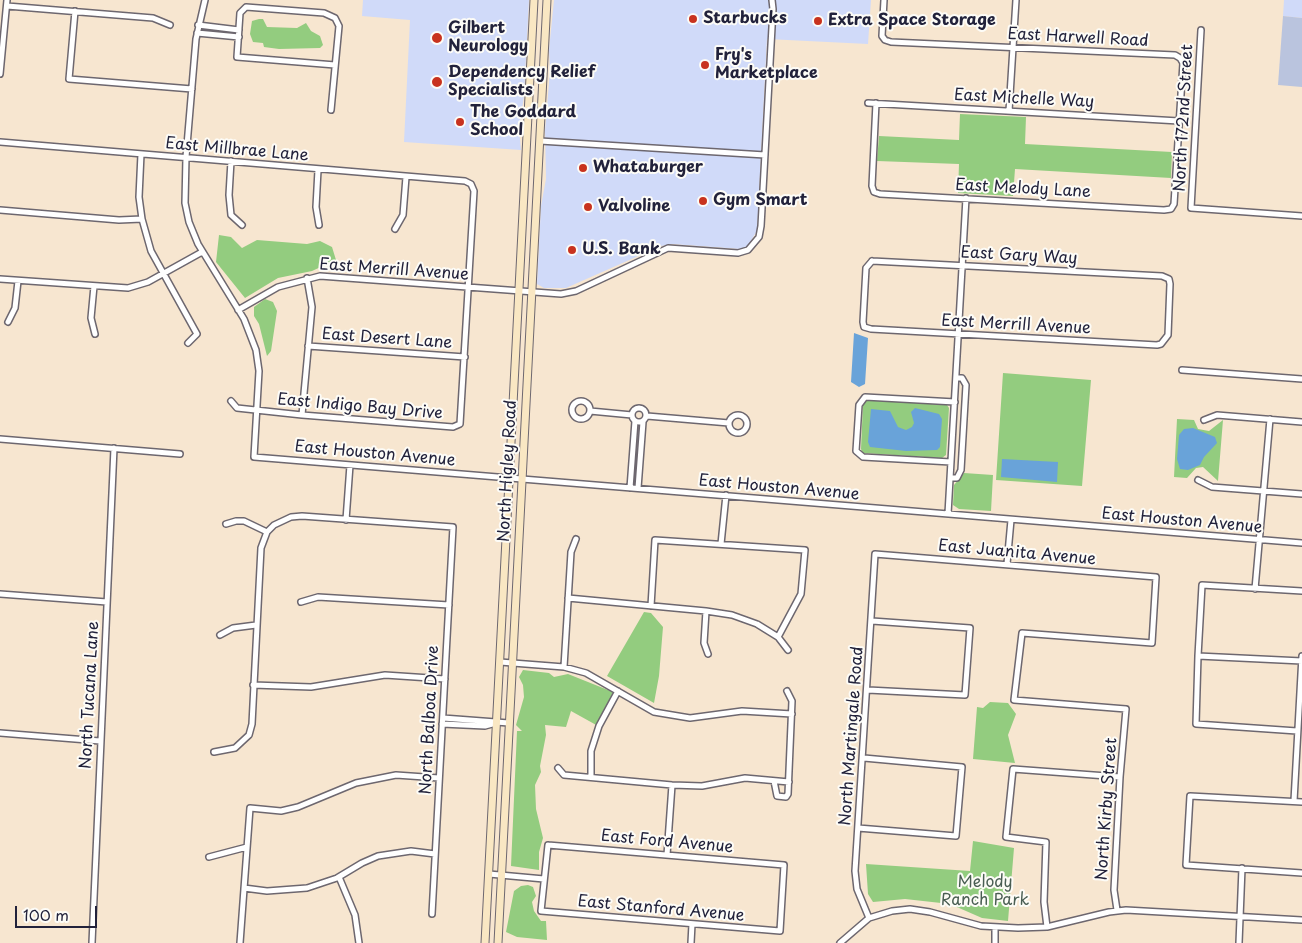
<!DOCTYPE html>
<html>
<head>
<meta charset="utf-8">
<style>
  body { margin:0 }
  #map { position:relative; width:1302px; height:943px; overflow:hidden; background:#f7e6d0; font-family:"Playpen Sans",sans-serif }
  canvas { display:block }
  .scale { position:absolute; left:15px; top:906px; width:82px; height:22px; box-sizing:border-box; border:2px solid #22223b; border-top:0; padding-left:6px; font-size:15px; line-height:18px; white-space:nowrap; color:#22223b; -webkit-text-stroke:4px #fdfcf7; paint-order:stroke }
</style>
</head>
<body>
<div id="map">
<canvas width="1302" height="943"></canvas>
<div class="scale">100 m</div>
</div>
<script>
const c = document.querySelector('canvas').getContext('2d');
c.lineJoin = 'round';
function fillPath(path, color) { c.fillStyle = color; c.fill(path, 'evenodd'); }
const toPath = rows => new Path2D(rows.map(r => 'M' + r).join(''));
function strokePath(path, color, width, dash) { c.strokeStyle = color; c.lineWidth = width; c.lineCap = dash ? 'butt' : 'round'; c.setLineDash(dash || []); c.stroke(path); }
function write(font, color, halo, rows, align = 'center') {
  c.font = font + ' "Playpen Sans",sans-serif'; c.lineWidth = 4; c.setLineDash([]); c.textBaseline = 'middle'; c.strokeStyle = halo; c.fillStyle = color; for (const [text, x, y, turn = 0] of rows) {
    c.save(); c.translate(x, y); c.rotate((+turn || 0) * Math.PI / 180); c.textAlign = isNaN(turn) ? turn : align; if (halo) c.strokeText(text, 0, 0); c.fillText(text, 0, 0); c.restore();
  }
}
fillPath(toPath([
  [363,0,529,0,524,96,519,129,521,150,404,142,410,20,362,16],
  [554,0,871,0,868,44,767,39,757,231,747,247,740,249,672,244,661,246,566,288,544,288,537,284,541,206,546,179,545,131,550,71,549,50],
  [1284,0,1302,0,1302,18,1283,16]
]), '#d0daf9');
fillPath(toPath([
  [1283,16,1302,18,1302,87,1278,85]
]), '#bac4de');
fillPath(toPath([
  [259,19,263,19,267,27,297,28,306,23,311,31,320,36,323,45,320,48,279,49,264,47,263,43,253,42,250,34,252,21],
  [960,114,1026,117,1025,144,1172,152,1171,178,1015,169,1013,196,958,193,959,164,877,161,879,136,959,140],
  [219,235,231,237,242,248,257,240,307,244,320,241,332,247,336,260,312,271,278,278,245,298,216,262],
  [265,299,273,302,277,311,271,351,267,356,259,324,254,316,254,307],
  [1003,373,1091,380,1082,486,996,480],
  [868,400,947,405,949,408,946,455,942,458,863,453,861,449,863,404],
  [1177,419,1194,420,1198,429,1209,431,1223,420,1218,481,1203,467,1196,468,1187,478,1174,477],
  [964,473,993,475,991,511,959,509,953,505,954,485],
  [644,612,651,613,663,627,659,676,654,703,607,676],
  [523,670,549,673,554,677,568,674,613,692,598,726,571,711,566,727,545,725,546,735,540,766,541,772,535,785,536,809,543,838,539,852,539,870,511,866,517,731,522,731,516,725,524,697,523,685,519,677],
  [990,702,1008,703,1016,714,1008,735,1015,763,973,759,977,707,983,708],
  [973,841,1014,848,1008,921,982,918,950,904,905,899,873,902,868,894,866,864,970,871],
  [528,885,533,887,536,896,532,902,534,911,541,921,546,921,547,940,517,937,506,932,514,891,521,886]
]), '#93cc7f');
fillPath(toPath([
  [854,333,868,338,865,384,859,387,851,382],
  [915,408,939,414,942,419,940,447,937,450,906,451,870,447,868,442,871,409,890,411,898,427,906,430,912,427,914,423,911,412],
  [1193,428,1215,437,1217,443,1204,457,1200,465,1188,470,1180,469,1177,459,1179,435,1184,429],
  [1002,459,1058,462,1057,482,1001,477]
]), '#69a3d9');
const minor = toPath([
  [205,0,196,39,186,157,185,203,189,222,198,244,244,319,256,350,259,371,254,457,1302,543],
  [7,6,153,18,170,25],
  [75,11,69,79,192,89],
  [198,25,239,30],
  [1201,30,1191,208,1302,216],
  [197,33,239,37],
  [0,74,7,0],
  [868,103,1179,121],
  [876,103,872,186,874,192,880,194,1164,210,1171,209,1174,204,1183,63,1180,58,1175,55,891,42,885,40,882,36,884,0],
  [331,110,339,26,335,18,324,13,246,7,240,13,237,57,335,65],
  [1009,111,1016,0],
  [540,141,765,155],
  [0,142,465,181,471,184,474,191,460,424,453,427,302,415,237,408,231,401],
  [141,154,139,197,142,219,151,251,197,334,188,343],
  [231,161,229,195,231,215,242,225],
  [318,170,316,207,319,225],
  [0,210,119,220,142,219],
  [395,229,403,215,406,177],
  [872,261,1162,276,1169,279,1170,284,1168,335,1161,344,1157,345,871,329,864,327,863,322,866,268,872,261],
  [0,279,128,288,148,282,202,252],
  [94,286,91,318,95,334],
  [238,310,278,287,320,276,561,294,576,291,668,248,738,253,748,250,759,237,761,226,773,9,772,0],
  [8,322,15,308,18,281],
  [308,346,465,357],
  [1182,370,1302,379],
  '572 410a9 9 0 1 1 18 0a9 9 0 1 1-18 0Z',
  '632 415a7 7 0 1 1 14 0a7 7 0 1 1-14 0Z',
  [590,411,632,415],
  [302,415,312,307,307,278],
  '729 424a9 9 0 1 1 18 0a9 9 0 1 1-18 0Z',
  [647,416,729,423],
  [1204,420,1217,415,1302,422],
  [0,439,180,454],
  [951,462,863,457,856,451,859,405,865,397,955,402],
  [950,478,957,478,961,470,966,385,962,378,956,378],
  [1198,480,1212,487,1302,494],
  [630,488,635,421],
  [638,488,643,422],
  [948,514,966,198],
  [346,520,350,465],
  [226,524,236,521,244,521,267,532],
  [721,544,726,495],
  [1007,564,1011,520],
  [1255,589,1270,419],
  [0,594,107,602],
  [568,598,706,611,732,615,757,624,778,637,788,650],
  [301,602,318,597,449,605],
  [651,606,655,540,805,550,801,594,778,637],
  [706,611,704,643,708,654],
  [220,635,233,628,256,625],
  [1198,656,1302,661],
  [500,662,564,667,586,673,654,712,690,718,742,711,792,714],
  [564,667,571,552,576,539],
  [253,685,311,687,385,675,445,679],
  [868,690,965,695,970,628,872,621],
  [443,718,509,723],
  [442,724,485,726,496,723],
  [1297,731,1196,724,1198,656,1202,585,1302,591],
  [0,733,100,741],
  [214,752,235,748,249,735,252,724,261,548,267,532,274,525,291,517,302,516,453,527,432,914],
  [558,768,564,775,672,785,702,786,745,778,789,782],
  [591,777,591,751,599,726,618,691],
  [774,781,777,796,786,797,788,794,792,701,787,691],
  [1294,801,1302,656],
  [1302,802,1190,796,1186,865,1302,873],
  [858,828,956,836,962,767,864,758],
  [548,845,784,865,780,931,541,911,548,845],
  [667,855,672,785],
  [209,857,247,847],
  [489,874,544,879],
  [339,877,355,915,359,943],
  [244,888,267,891,307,888,337,878,362,863,378,856,411,851,435,854],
  [869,918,857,889,855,871,875,554,1156,577,1152,643,1022,633,1014,700,1126,709,1120,777,1114,890,1117,910],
  [1047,927,1044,902,1046,842,1006,837,1013,769,1120,777],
  [92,943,114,448],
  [240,943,250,808,281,811,298,807,356,783,396,775,439,778],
  [691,943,692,924],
  [840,943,869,918,892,911,910,909,930,912,981,926,1018,928,1047,927,1109,912,1126,910,1302,920],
  [995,943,995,927],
  [1239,943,1242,868]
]);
const secondary = toPath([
  [485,943,534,0],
  [498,943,547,0]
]);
strokePath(minor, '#6d676f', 8);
strokePath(secondary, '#6d676f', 9);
strokePath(minor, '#fff', 5);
strokePath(secondary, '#f9e7c3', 7);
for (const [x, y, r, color] of [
  [693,19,5,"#c8321e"],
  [818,21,5,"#c8321e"],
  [437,38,6,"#c8321e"],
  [705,65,5,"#c8321e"],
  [437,82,6,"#c8321e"],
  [460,122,5,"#c8321e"],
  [583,168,5,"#c8321e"],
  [703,201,5,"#c8321e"],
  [588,207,5,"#c8321e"],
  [572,250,5,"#c8321e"]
]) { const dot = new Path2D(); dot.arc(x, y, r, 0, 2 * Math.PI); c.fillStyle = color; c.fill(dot); strokePath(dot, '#fdfcf7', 2); }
write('bold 16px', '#22223b', '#fdfcf7', [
  ["Starbucks",703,19],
  ["Extra Space Storage",828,21],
  ["Gilbert",448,29],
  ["Neurology",448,47],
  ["Fry's",715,56],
  ["Marketplace",715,74],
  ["Dependency Relief",448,73],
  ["Specialists",448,91],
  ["The Goddard",470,113],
  ["School",470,131],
  ["Whataburger",593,168],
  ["Gym Smart",713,201],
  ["Valvoline",598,207],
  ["U.S. Bank",582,250]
], 'left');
write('16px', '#22223b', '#fdfcf7', [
  ["East Harwell Road",1078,38,3],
  ["East Michelle Way",1024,99,3],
  ["North 172nd Street",1184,118,-87],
  ["East Millbrae Lane",237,150,5],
  ["East Melody Lane",1023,189,3],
  ["East Gary Way",1019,256,3],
  ["East Merrill Avenue",394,270,4],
  ["East Merrill Avenue",1016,325,3],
  ["East Desert Lane",387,339,4],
  ["East Indigo Bay Drive",360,407,5],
  ["East Houston Avenue",375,454,5],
  ["North Higley Road",508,471,-87],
  ["East Houston Avenue",779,488,5],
  ["East Houston Avenue",1182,521,5],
  ["East Juanita Avenue",1017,553,5],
  ["North Tucana Lane",90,695,-87],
  ["North Balboa Drive",430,720,-87],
  ["North Martingale Road",852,736,-86],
  ["North Kirby Street",1107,809,-86],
  ["East Ford Avenue",667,842,5],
  ["East Stanford Avenue",661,909,5]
]);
write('16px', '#4a5e53', '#fdfcf7', [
  ["Melody",985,883],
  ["Ranch Park",985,901]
]);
</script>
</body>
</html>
